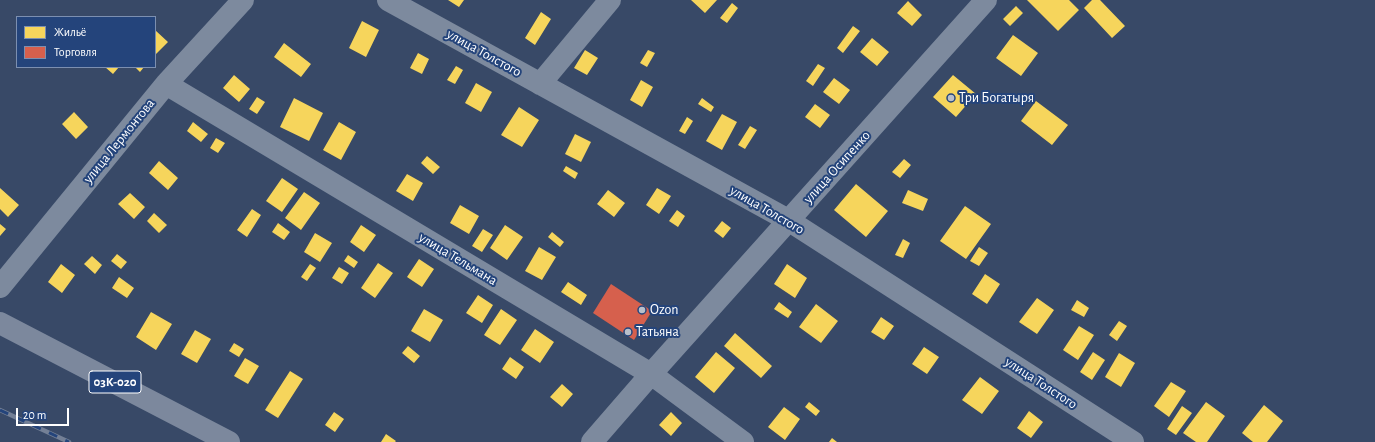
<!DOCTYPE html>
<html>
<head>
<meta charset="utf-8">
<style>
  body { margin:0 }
  #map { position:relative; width:1375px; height:442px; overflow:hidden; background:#384967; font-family:"Alegreya Sans",sans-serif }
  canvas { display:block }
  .legend { position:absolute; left:16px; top:16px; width:140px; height:52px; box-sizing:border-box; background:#24447b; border:1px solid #7c8fb0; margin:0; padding:5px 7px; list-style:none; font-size:12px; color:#fff }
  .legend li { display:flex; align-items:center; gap:8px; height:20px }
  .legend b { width:20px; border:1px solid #7c8fb0 }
  .scale { position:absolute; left:16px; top:408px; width:53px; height:18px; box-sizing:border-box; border:2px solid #fff; border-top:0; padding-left:5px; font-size:12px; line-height:14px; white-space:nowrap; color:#fff; -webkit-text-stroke:3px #24447b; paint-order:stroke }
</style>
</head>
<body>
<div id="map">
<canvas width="1375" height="442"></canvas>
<ul class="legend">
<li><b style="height:11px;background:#f6d55c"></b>Жильё</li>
<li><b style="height:11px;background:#d6604d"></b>Торговля</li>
</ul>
<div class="scale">20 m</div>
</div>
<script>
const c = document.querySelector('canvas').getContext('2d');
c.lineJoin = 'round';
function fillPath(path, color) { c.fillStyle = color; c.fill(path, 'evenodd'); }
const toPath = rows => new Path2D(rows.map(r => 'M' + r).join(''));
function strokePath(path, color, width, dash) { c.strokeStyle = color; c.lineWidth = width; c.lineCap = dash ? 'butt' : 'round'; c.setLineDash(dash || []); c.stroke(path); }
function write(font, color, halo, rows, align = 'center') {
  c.font = font + ' "Alegreya Sans",sans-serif'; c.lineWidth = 4; c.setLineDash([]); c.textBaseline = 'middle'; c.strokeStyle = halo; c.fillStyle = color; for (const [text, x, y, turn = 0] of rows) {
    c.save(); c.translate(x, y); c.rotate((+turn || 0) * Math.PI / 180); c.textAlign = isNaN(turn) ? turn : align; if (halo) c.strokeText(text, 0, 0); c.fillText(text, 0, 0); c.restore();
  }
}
fillPath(toPath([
  [448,0,464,0,459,7],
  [691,0,717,0,705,13],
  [1027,0,1069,0,1079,10,1058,31],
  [1092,0,1100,0,1125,26,1112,38,1084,8],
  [908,1,922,15,912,26,897,13],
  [732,3,738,8,727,23,720,18],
  [1016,6,1023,13,1010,26,1003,19],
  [541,12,551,19,535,45,525,38],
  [362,21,379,30,366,57,349,48],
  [853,26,860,31,843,53,837,48],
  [155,30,168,42,155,55],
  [1013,35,1038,53,1021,76,996,58],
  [872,38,889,52,877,66,860,52],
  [284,43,311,64,301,77,274,57],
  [585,50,598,58,587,75,574,68],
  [648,50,655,53,647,67,640,63],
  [418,53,429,59,422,74,410,68],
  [818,64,825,68,813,86,806,81],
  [456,66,463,70,455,84,447,80],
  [105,67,119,67,113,74],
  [135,67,144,67,140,72],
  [234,75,250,89,239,102,223,88],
  [953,75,976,94,956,117,933,97],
  [834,78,850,90,839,104,823,92],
  [641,80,653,87,642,107,630,100],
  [476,83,492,92,481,112,465,103],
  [257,97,265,102,257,114,249,109],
  [294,98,323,113,309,141,280,127],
  [702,98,714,107,711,112,698,104],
  [1036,101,1068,125,1052,145,1021,121],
  [815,104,830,115,820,128,805,117],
  [519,107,539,120,522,147,501,135],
  [74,112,88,127,76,139,62,124],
  [722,114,737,122,722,150,706,141],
  [687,117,693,121,685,134,679,131],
  [193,122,208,134,201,142,187,131],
  [339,122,356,132,341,160,323,150],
  [750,126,757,130,745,149,738,145],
  [575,134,591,142,581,162,565,154],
  [216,138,225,143,218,153,210,148],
  [427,156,440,167,433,174,421,163],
  [904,159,911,165,900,178,892,172],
  [159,161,178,178,168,190,149,173],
  [566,166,578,173,575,179,563,171],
  [407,174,423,183,413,201,396,191],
  [282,178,298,189,282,212,266,201],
  [856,184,888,211,866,237,834,210],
  [0,188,19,205,8,217,0,209],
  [657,188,671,196,659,214,646,205],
  [608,190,625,203,614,217,597,204],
  [908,190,928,199,923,211,902,203],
  [304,192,320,203,301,230,285,218],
  [130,193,145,207,134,219,118,204],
  [460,205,479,216,469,234,450,223],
  [965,206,991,224,966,259,940,241],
  [252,209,261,215,247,237,237,230],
  [677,210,685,216,678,227,669,221],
  [154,213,167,225,159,233,147,221],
  [722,221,731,228,723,238,714,231],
  [278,223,290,232,284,240,272,232],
  [0,224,6,229,0,236],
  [361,225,376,235,364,252,350,242],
  [505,225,523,237,507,260,490,248],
  [483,229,493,235,482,252,472,246],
  [552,232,564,242,560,247,548,237],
  [315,233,332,243,320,262,304,252],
  [903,239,910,243,903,258,895,255],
  [539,247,556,257,542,280,525,271],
  [979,247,988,253,979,266,970,261],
  [117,254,127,262,121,269,111,261],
  [348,255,358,262,354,268,344,261],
  [92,256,102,265,95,274,84,264],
  [419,259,434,269,422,287,407,277],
  [378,263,393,273,375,298,361,288],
  [61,264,75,275,62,293,48,282],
  [310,264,316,268,307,281,301,277],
  [787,264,807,278,795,298,774,284],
  [339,267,349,273,342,284,332,278],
  [985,274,1000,284,987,304,972,294],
  [119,277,134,288,127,298,112,288],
  [568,282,587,295,581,305,561,292],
  [478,295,493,305,482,323,466,313],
  [1037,298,1054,310,1037,334,1019,322],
  [1077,300,1089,308,1084,317,1071,310],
  [779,302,792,312,788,318,774,309],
  [816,304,838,321,821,343,799,327],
  [424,309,443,320,430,342,411,331],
  [501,309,517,320,500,345,484,335],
  [151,312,172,324,156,350,136,337],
  [881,317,894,326,884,340,871,332],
  [1119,321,1127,326,1117,341,1109,335],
  [1079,326,1094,335,1078,360,1063,350],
  [535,329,554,342,540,363,521,350],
  [195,330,211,339,197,363,181,354],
  [735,333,772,366,761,378,724,346],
  [234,343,244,349,239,357,229,351],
  [408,346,420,356,414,363,402,353],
  [924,347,939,357,927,374,912,364],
  [716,352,735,368,714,393,695,377],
  [1093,352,1105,360,1092,380,1080,372],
  [1119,353,1135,363,1121,387,1105,377],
  [510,357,524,367,516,379,502,369],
  [245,358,259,366,248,384,234,376],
  [290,371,303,379,278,418,265,410],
  [980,377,999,391,982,414,962,400],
  [1171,382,1186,391,1169,417,1154,406],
  [562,384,573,394,562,407,550,397],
  [809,402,820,411,816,416,805,407],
  [1206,402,1225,416,1207,442,1196,442,1183,433],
  [1264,405,1283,421,1267,442,1253,442,1242,433],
  [1182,406,1192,413,1176,435,1167,429],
  [784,407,800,419,785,440,768,427],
  [1029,411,1043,422,1031,438,1017,428],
  [334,412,344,419,335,432,325,425],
  [671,412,682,423,671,436,659,425],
  [386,434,396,441,395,442,381,442],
  [832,438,837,442,829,442]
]), '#f6d55c');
fillPath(toPath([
  [611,284,652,311,634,340,593,313]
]), '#d6604d');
strokePath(toPath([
  [388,0,788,220,1133,442],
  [166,84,651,374,743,442],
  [540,84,610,0],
  [0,287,166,84,243,0],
  [592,442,651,374,986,0]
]), '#7d8a9e', 22);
strokePath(toPath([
  [0,323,229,442]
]), '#7c889d', 22);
const rail = toPath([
  [0,410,69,442]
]);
strokePath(rail, '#748096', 4.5);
strokePath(rail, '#24447b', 3, [9]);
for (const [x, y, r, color] of [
  [951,98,4,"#b9bfca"],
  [642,310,4,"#b9bfca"],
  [628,332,4,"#b9bfca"]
]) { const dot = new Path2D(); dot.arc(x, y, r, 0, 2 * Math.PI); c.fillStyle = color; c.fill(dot); strokePath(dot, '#24447b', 1.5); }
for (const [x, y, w] of [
  [115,382,52]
]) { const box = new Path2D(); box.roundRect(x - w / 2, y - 11, w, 22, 3); c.fillStyle = '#24447b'; c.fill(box); strokePath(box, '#fff', 1); }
write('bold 13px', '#fff', null, [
  ["03К-020",115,382]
]);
write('14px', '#fff', '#24447b', [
  ["улица Толстого",484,53,29],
  ["улица Лермонтова",119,141,-51],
  ["улица Осипенко",837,167,-48],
  ["улица Толстого",767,210,30],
  ["улица Тельмана",458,259,31],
  ["улица Толстого",1041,383,33]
]);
write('14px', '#fff', '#24447b', [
  ["Три Богатыря",959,98],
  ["Ozon",650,310],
  ["Татьяна",636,332]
], 'left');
</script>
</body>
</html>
